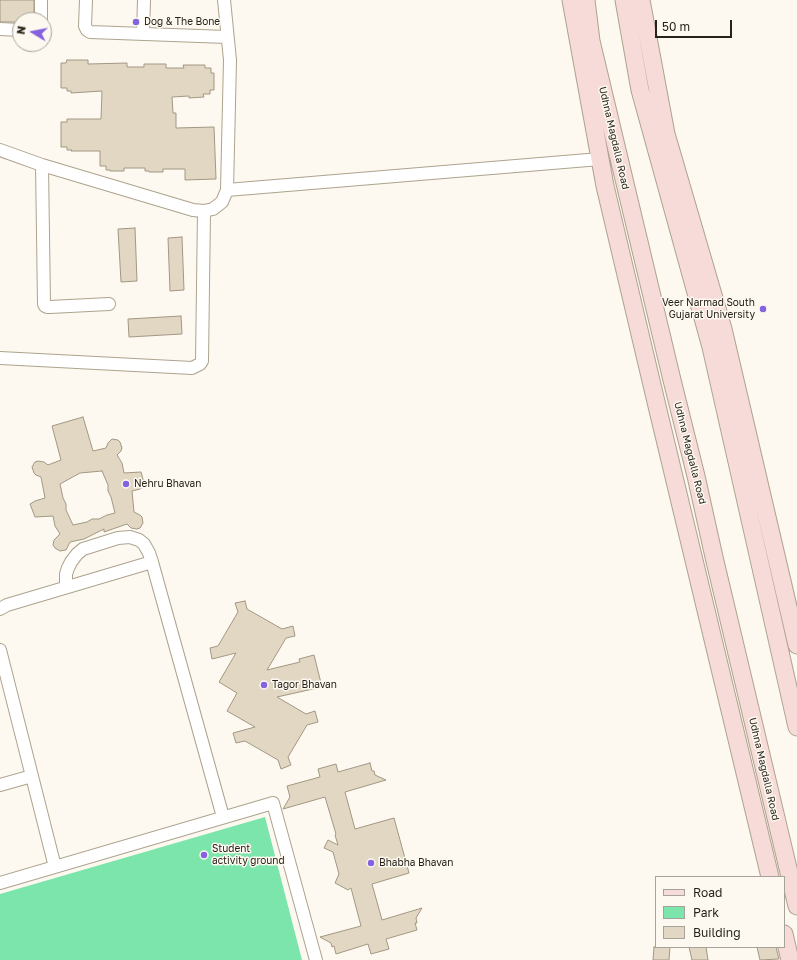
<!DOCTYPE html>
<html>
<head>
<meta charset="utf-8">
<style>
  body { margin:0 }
  #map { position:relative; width:797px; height:960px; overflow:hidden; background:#fdf9f0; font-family:"Golos Text",sans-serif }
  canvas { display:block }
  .legend { position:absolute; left:655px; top:876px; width:130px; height:72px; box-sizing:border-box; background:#fdf9f0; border:1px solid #a7a39b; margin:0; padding:5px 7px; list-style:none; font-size:12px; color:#27231b }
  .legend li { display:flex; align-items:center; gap:8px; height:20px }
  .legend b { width:20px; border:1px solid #a7a39b }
  .north { position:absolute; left:12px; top:12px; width:40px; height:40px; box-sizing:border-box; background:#fdf9f0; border:1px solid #a7a39b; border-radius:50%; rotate:280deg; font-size:11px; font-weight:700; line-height:16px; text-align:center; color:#27231b }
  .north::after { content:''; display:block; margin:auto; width:14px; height:18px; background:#8563de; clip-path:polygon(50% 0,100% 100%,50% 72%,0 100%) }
  .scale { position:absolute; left:655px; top:20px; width:77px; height:18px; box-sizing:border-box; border:2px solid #27231b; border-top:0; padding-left:5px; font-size:12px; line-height:14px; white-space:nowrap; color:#27231b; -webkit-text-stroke:3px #fdf9f0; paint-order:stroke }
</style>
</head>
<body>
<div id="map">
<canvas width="797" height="960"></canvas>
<ul class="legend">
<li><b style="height:5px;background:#f6dbd8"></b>Road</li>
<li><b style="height:11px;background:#7ce5ab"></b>Park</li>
<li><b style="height:11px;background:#e2d7c2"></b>Building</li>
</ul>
<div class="north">N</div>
<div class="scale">50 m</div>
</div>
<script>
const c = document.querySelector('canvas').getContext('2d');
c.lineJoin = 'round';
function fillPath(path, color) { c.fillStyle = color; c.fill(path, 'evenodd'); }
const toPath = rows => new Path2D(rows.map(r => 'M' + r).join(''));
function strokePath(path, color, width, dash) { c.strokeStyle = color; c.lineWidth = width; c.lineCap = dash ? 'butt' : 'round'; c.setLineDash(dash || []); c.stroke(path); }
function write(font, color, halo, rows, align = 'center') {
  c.font = font + ' "Golos Text",sans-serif'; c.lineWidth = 3; c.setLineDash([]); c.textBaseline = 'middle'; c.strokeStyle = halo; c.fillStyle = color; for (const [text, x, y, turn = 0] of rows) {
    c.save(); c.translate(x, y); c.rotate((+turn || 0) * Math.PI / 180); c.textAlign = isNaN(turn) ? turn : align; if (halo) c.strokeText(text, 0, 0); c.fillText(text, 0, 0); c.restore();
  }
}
fillPath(toPath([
  [265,817,302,960,0,960,0,894]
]), '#7ce5ab');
const building = toPath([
  [0,0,34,0,34,20,20,20,20,22,0,22,0,0],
  [67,60,88,60,88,64,127,63,127,67,144,67,144,64,166,64,166,68,184,68,183,65,205,65,205,68,211,68,211,73,214,73,214,90,210,90,210,94,203,94,204,97,189,98,189,96,172,97,173,113,176,113,176,128,214,127,216,179,185,180,185,169,163,169,163,172,149,172,149,171,145,171,145,168,124,168,124,171,110,171,110,170,106,170,106,166,100,166,100,151,71,151,72,150,67,150,67,147,61,147,61,122,67,122,67,119,101,119,102,91,71,93,71,91,67,91,67,88,61,88,61,63,66,63,67,60],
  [135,228,137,281,121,282,118,229,135,228],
  [182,237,184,290,170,291,168,238,182,237],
  [181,316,182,334,129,337,128,319,181,316],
  [83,417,93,451,106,448,108,443,112,439,118,440,120,442,122,448,121,451,117,455,122,463,124,473,141,472,145,486,140,489,132,491,134,512,140,515,142,517,143,523,140,528,137,529,131,528,127,524,104,532,104,529,84,539,70,542,66,550,60,551,55,548,53,545,54,540,60,534,55,526,53,516,35,517,30,504,35,501,45,498,41,477,36,475,34,473,32,467,35,462,38,461,44,462,48,465,61,460,52,426,83,417],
  [102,471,108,485,108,491,111,497,115,513,107,515,99,519,92,519,87,522,73,525,66,510,66,504,63,498,60,484,80,473,102,471],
  [245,601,247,609,282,629,293,626,295,636,286,638,267,670,300,662,299,659,314,655,322,687,277,697,306,714,315,711,318,722,307,725,288,757,291,765,281,769,278,760,245,741,236,743,233,733,255,727,227,711,237,693,219,682,236,653,212,659,210,648,218,646,238,612,235,603,245,601],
  [370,763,372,771,374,771,375,775,386,780,345,792,355,829,394,818,409,873,372,884,382,920,422,908,416,918,417,923,415,923,417,930,386,939,389,949,371,954,368,944,336,954,334,946,332,947,331,943,320,937,361,926,351,888,348,890,335,883,339,874,333,852,324,848,328,840,338,845,335,835,336,834,325,797,283,809,290,797,287,786,320,777,318,769,336,764,338,772,370,763],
  [654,947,670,947,669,960,653,960,654,947],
  [689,947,706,947,708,960,692,960,689,947],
  [757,947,776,947,779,959,760,960,757,947]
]);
fillPath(building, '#e2d7c2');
strokePath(building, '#a29783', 1);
const street = toPath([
  [86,0,85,26,87,30,90,32,227,37],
  [41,20,41,0],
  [0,29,20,30],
  [143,34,144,0],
  [0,150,42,165,193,210,204,211,213,209,222,202,227,190,230,60,224,0],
  [42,165,44,304,45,306,47,307,50,307,109,304],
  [227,190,600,159],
  [0,358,192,368,200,364,202,361,204,211],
  [66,587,66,574,68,568,71,562,77,554,83,549,118,538,130,537,139,540,144,544,149,553,152,562],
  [0,609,7,605,152,562,223,817],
  [0,650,55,867],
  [0,785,32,776],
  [0,883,273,803,316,960]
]);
const secondary = toPath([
  [571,0,605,186,657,406,770,877],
  [586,0,591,41,672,380,696,476,714,557,797,906],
  [624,0,640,90,711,347,797,727],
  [641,0,666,134,723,329,797,645],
  [784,934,790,960]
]);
strokePath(street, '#ada38e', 14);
strokePath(secondary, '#ada38e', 19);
strokePath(street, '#fff', 12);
strokePath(secondary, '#f6dbd8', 17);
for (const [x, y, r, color] of [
  [136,22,4,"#8563de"],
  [763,309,4,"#8563de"],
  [126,484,4,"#8563de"],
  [264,685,4,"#8563de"],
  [204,855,4,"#8563de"],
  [371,863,4,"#8563de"]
]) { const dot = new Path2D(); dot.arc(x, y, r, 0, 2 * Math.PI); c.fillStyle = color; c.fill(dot); strokePath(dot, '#fdf9f0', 1.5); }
write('10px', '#27231b', '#fdf9f0', [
  ["Dog & The Bone",144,22],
  ["Veer Narmad South",755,303,"right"],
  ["Gujarat University",755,315,"right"],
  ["Nehru Bhavan",134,484],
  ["Tagor Bhavan",272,685],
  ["Student",212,849],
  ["activity ground",212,861],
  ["Bhabha Bhavan",379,863]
], 'left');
write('10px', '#27231b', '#fdf9f0', [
  ["Udhna Magdalla Road",614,138,77],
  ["Udhna Magdalla Road",690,453,76],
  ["Udhna Magdalla Road",764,769,77]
]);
</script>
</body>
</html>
